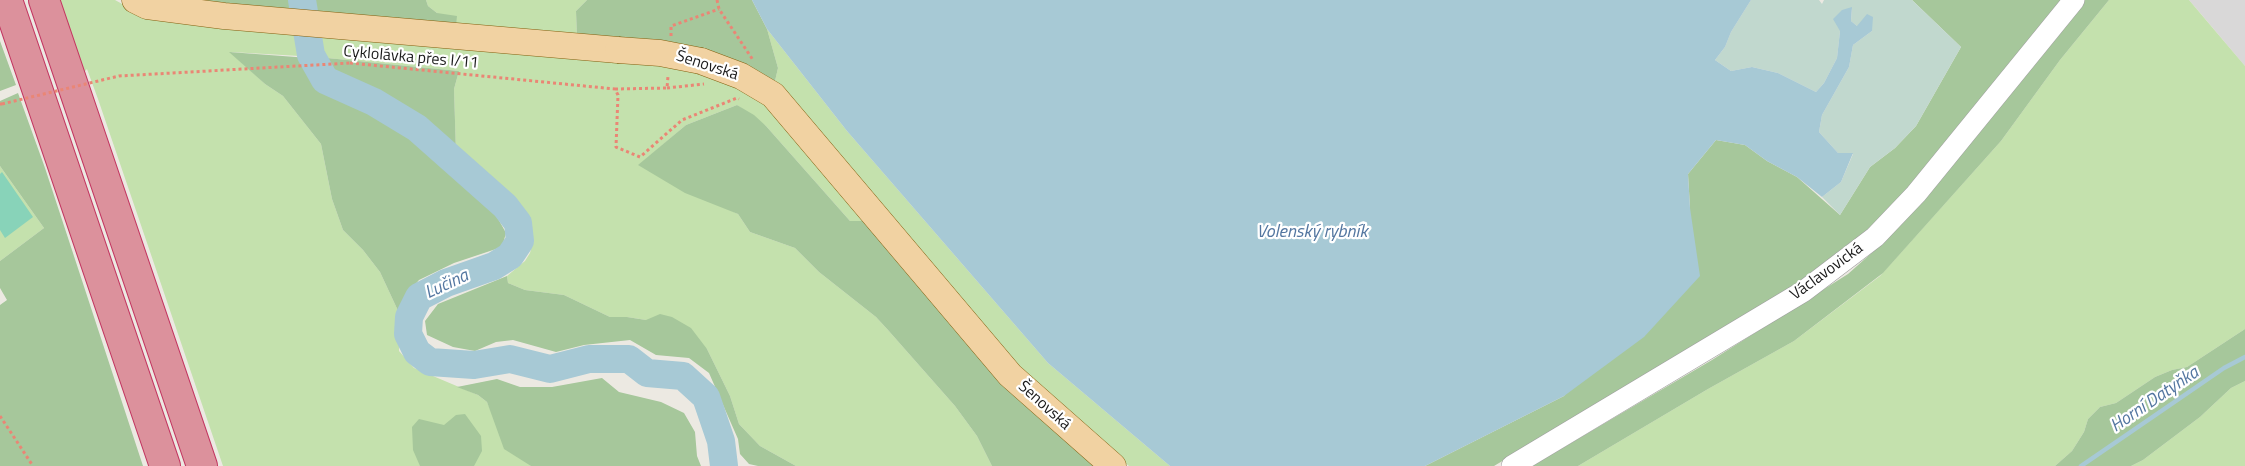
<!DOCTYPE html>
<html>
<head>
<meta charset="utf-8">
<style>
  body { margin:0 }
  canvas { display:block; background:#ece9e2 }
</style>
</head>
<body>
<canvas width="2245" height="466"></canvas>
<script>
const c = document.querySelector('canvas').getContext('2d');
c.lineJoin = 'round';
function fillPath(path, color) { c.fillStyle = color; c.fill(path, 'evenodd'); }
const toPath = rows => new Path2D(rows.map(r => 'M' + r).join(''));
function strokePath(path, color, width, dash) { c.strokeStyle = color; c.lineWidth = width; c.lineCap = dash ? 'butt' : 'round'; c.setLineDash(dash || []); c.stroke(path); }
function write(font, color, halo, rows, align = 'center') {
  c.font = font + ' "Titillium Web",sans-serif'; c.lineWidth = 4.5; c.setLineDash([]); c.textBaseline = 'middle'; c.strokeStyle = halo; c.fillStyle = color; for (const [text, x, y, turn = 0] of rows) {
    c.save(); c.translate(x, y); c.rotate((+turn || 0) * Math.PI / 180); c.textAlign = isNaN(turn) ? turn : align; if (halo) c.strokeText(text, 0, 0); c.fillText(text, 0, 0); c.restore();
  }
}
fillPath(toPath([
  [2189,0,2245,0,2245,66,2202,15]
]), '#d9d8d8');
fillPath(toPath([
  [59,0,115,0,144,16,690,68,733,84,774,109,864,221,850,221,766,126,737,105,686,125,639,165,738,214,750,232,795,248,819,272,876,317,888,330,955,406,977,436,992,466,796,466,760,446,739,424,730,396,707,349,646,320,627,317,610,317,564,295,525,290,508,283,507,276,525,261,530,253,533,241,530,230,524,215,456,153,454,89,459,71,317,57,231,52,265,84,283,96,321,144,332,199,343,230,363,250,380,272,400,315,399,351,414,368,478,395,487,402,494,418,531,466,223,466,98,99,87,69,84,72],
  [426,0,587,0,576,11,577,38,456,25,437,13,428,6],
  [2109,0,2189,0,2245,66,2245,329,2187,367,2172,370,2155,377,2116,403,2100,407,2088,419,2084,432,2072,451,2055,466,1578,466,1708,389,1794,341,1880,276,2001,141,2060,60],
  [767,29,847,131,1048,363,1170,466,1129,466,1065,413,970,317,775,81,778,68],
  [0,166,44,228,0,261],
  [2245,381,2245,466,2131,466,2143,460,2200,417,2231,388]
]), '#c4e1ad');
fillPath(toPath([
  [169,0,296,0,299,12],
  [310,0,426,0,428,6,437,13,457,16,456,25,313,13],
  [587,0,752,0,767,29,778,68,775,81,577,38,576,11],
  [1912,0,2062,0,1936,158,1863,238,1806,279,1494,466,1425,466,1564,396,1690,208,1688,174,1716,140,1745,145,1767,161,1797,177,1840,215,1870,167,1895,148,1916,126,1961,47],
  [2084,0,2109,0,2060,60,2001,141,1883,273,1794,341,1708,389,1578,466,1532,466,1712,360,1848,274,1884,242,2056,39],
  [0,41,16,85,0,91],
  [229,52,309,58,324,84,371,105,397,120,496,215,506,233,502,247,454,263,419,280,408,293,400,315,380,272,363,250,343,230,332,199,321,144,283,96,265,84],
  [317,57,459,71,454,89,456,153,420,124,371,95,327,76],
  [18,93,45,168,143,466,0,466,0,305,7,300,0,288,0,261,44,228,0,166,0,101],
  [737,105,754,115,766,126,850,221,864,221,1103,466,992,466,977,436,955,406,888,330,876,317,819,272,795,248,750,232,738,214,685,193,638,165,686,125],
  [507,276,508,283,525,290,564,295,610,317,627,317,646,320,660,314,672,317,691,328,707,349,730,396,739,424,760,446,796,466,758,466,749,464,740,454,738,439,709,373,689,358,656,355,630,340,584,345,556,352,513,340,496,342,475,351,453,347,427,335,425,321,438,304],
  [2245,329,2245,381,2231,388,2200,417,2143,460,2131,466,2055,466,2072,451,2084,432,2088,419,2100,407,2116,403,2155,377,2172,370,2187,367],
  [602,378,619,392,661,402,684,413,695,432,697,456,701,466,531,466,504,449,487,402,478,395,457,387,497,379,520,387,552,387],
  [465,414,481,436,482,451,474,466,420,466,413,450,412,427,419,419,444,425,456,415]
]), '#a6c79b');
fillPath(toPath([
  [1751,0,1819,0,1822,4,1824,0,1912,0,1961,47,1916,126,1895,148,1870,167,1840,215,1822,197,1841,182,1853,154,1838,153,1819,132,1822,115,1849,67,1853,45,1872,31,1857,26,1851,21,1852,8,1840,31,1837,58,1824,83,1816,92,1778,73,1752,67,1731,71,1715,60,1725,47,1731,32]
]), '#c1d8ce');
fillPath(toPath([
  [2,172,33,217,5,238,0,230,0,174]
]), '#88d3b9');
fillPath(toPath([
  [752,0,1751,0,1731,32,1725,47,1715,60,1731,71,1752,67,1778,73,1816,92,1824,83,1837,58,1840,31,1833,19,1842,10,1852,7,1851,21,1857,26,1867,14,1873,17,1872,31,1853,45,1849,67,1822,115,1819,132,1838,153,1853,153,1841,182,1822,197,1797,177,1767,161,1745,145,1716,140,1688,174,1690,208,1700,276,1644,337,1564,396,1425,466,1170,466,1048,363,847,131,767,29]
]), '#a7c9d5');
strokePath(toPath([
  [2081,466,2224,368,2245,357]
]), '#a7c9d5', 4.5);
strokePath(toPath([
  [302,0,311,55,325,80,374,102,417,128,505,206,518,223,520,241,510,256,494,266,446,283,419,297,409,317,408,334,417,352,430,362,474,365,510,359,550,369,589,359,629,359,647,373,683,376,706,397,721,441,724,466]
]), '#a7c9d5', 28);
const minor = toPath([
  [1512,466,1804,291,1875,237,1916,194,2074,0]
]);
const major = toPath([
  [135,0,147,6,224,16,618,50],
  [701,61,741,76,773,95,1010,375,1113,466]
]);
const highway = toPath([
  [7,0,165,466],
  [44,0,202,466]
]);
strokePath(minor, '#9f9f9f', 22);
strokePath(major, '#836110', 27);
strokePath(highway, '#c33661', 32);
strokePath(toPath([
  [717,0,719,9,753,60],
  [671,36,671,26,719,9],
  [350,63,615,89,618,95,616,147,640,157,682,120,737,98,739,99],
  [667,88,704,84],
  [615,89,667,88,668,76],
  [0,104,2,104],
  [0,416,33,466]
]), '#ea8675', 3, [3, 3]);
strokePath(minor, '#fff', 21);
strokePath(major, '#f1d2a2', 26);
strokePath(highway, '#dc919c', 30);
const majorBridge = toPath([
  [618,50,660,53,701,61]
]);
strokePath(majorBridge, '#836110', 27, []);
strokePath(toPath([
  [2,104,119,76,350,63]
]), '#ea8675', 3, [3, 3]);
strokePath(majorBridge, '#f1d2a2', 26);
write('16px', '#1b1b1b', '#fff', [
  ["Cyklolávka přes I/11",411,58,5],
  ["Šenovská",707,66,18],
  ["Václavovická",1827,272,-36],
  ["Šenovská",1044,406,42]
]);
write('italic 18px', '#5376a0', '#fff', [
  ["Volenský rybník",1312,233],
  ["Lučina",447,285,-25],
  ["Horní Datyňka",2155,400,-34]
]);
</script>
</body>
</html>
